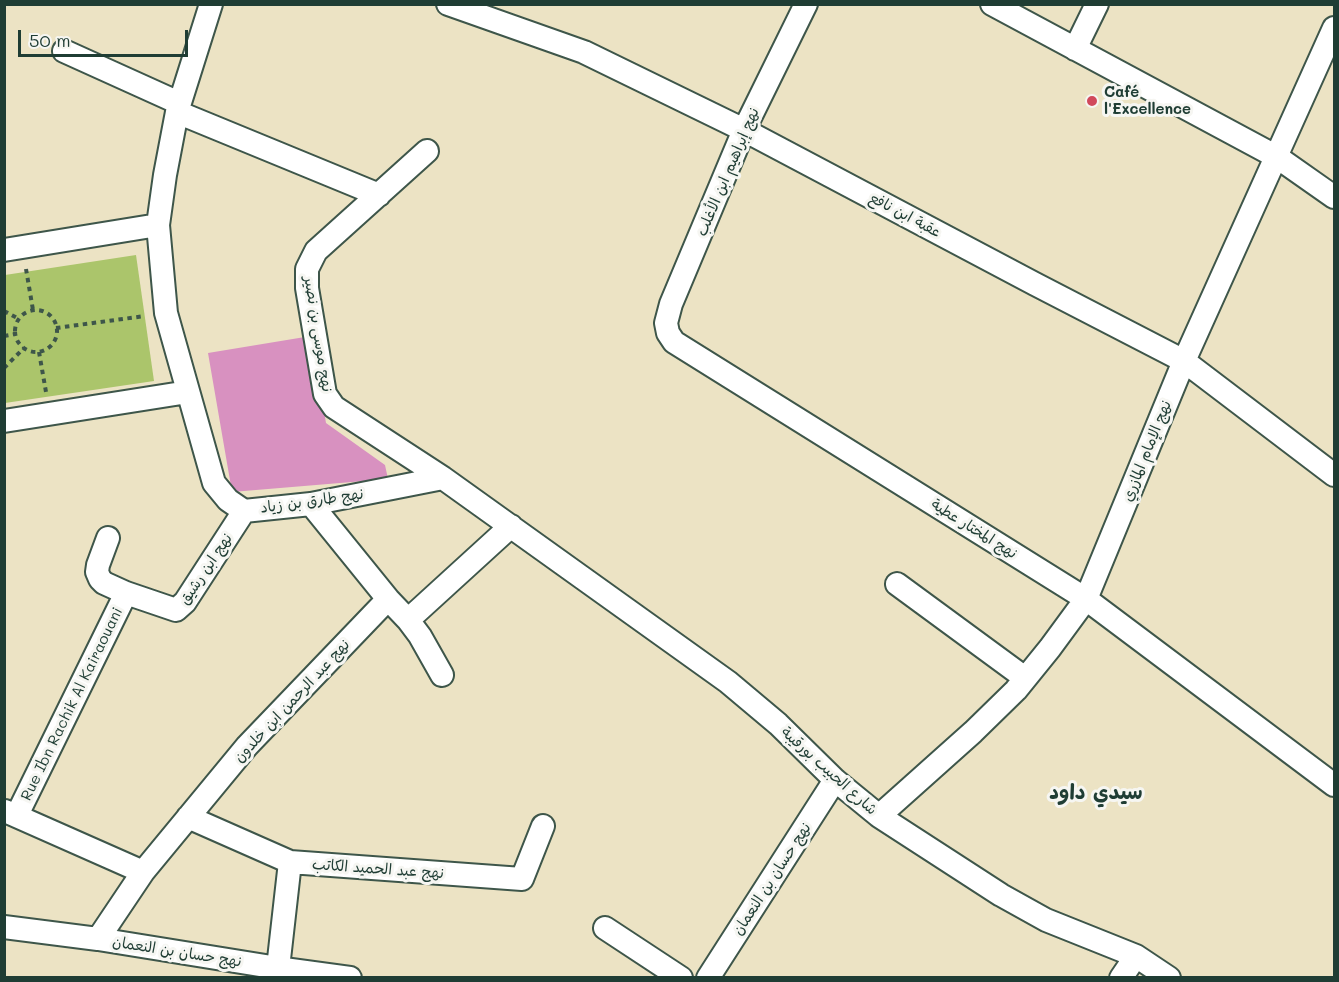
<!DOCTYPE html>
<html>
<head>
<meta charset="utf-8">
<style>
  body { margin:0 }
  #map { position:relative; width:1339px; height:982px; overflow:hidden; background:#ece3c4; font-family:Mali,sans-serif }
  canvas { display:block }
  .frame { position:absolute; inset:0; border:6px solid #1f3d34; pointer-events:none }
  .scale { position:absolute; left:18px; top:30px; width:170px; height:27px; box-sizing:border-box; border:3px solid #1f3d34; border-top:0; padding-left:8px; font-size:18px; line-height:21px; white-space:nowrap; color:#1f3d34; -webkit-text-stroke:4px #f6f6f2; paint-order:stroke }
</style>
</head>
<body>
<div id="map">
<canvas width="1339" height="982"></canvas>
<div class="frame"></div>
<div class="scale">50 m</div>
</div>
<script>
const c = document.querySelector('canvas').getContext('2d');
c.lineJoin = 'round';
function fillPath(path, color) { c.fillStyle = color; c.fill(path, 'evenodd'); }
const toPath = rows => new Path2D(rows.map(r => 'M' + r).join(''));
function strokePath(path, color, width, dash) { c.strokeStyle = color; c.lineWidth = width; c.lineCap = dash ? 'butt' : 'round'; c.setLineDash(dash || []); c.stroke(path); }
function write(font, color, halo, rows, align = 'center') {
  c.font = font + ' Mali,"Playpen Sans Arabic",sans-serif'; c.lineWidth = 6; c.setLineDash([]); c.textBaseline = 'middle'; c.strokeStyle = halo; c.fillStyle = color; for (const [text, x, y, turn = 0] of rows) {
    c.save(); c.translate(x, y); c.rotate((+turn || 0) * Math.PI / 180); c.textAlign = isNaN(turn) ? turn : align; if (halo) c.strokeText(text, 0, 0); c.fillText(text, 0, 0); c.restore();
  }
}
fillPath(toPath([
  [136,255,154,381,5,403,5,275]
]), '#abc56b');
fillPath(toPath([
  [311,336,326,423,385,465,388,479,232,492,208,353]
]), '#d891c0');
const minor = toPath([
  [211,4,177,112,165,175,158,225,166,313,214,483,228,500,244,511,311,504,443,478],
  [448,4,584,52,744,130,1035,284,1184,361,1334,475],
  [806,4,744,130,671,304,666,323,668,333,674,342,1086,599,1334,785],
  [992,4,1277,157,1334,197],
  [1075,49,1097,4],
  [64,51,179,103],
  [177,112,379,195],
  [427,151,316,251,307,269,307,288,325,394,334,407,443,478,728,682,778,724,835,780,879,816,1001,895,1046,920,1136,956,1169,978],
  [4,250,158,225],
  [4,421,188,392],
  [311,504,388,599],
  [108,538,98,565,97,572,100,579,104,583,126,593,176,610,185,602,244,511],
  [897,584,1025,678],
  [408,620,420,636,442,675],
  [5,811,143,872],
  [17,815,126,593],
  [879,816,973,732,1016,690,1050,648,1086,599,1184,361,1334,28],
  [188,817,290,862,522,879,543,826],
  [4,927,98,939,278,968,350,978],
  [605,928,681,978],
  [98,939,143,872,247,746,388,599,408,620,511,526],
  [279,978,278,968,290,862],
  [708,978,835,780],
  [1121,978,1136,956]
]);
strokePath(minor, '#3e564a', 26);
strokePath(toPath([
  [26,269,33,310],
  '15 331a21 21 0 1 1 42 0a21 21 0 1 1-42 0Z',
  [4,311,19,319],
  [56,328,145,316],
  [4,336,15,334],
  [39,352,46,392],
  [4,368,24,348]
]), '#3e564a', 4, [4.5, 4.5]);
strokePath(minor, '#fff', 22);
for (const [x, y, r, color] of [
  [1092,101,6,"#d1495b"]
]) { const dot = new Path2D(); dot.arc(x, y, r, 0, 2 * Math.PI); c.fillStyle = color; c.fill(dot); strokePath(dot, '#f6f6f2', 2); }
write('bold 15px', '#1f3d34', '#f6f6f2', [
  ["Café",1104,92],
  ["l'Excellence",1104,109]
], 'left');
write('15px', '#1f3d34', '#f6f6f2', [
  ["نهج إبراهيم ابن الأغلب",728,172,-67],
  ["عقبة ابن نافع",905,215,28],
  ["نهج موسى بن نصير",318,334,81],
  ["نهج الإمام المازري",1147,451,-68],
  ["نهج طارق بن زياد",312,501,-8],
  ["نهج المختار عطية",974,529,32],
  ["نهج ابن رشيق",206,569,-56],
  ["نهج عبد الرحمن ابن خلدون",292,701,-47],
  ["Rue Ibn Rachik Al Kairaouani",72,704,-64],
  ["شارع الحبيب بورقيبة",829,771,42],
  ["نهج عبد الحميد الكاتب",378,869,4],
  ["نهج حسان بن النعمان",772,879,-57],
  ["نهج حسان بن النعمان",177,952,9]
]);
write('bold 21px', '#1f3d34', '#f6f6f2', [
  ["سيدي داود",1096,793]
]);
</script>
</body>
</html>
